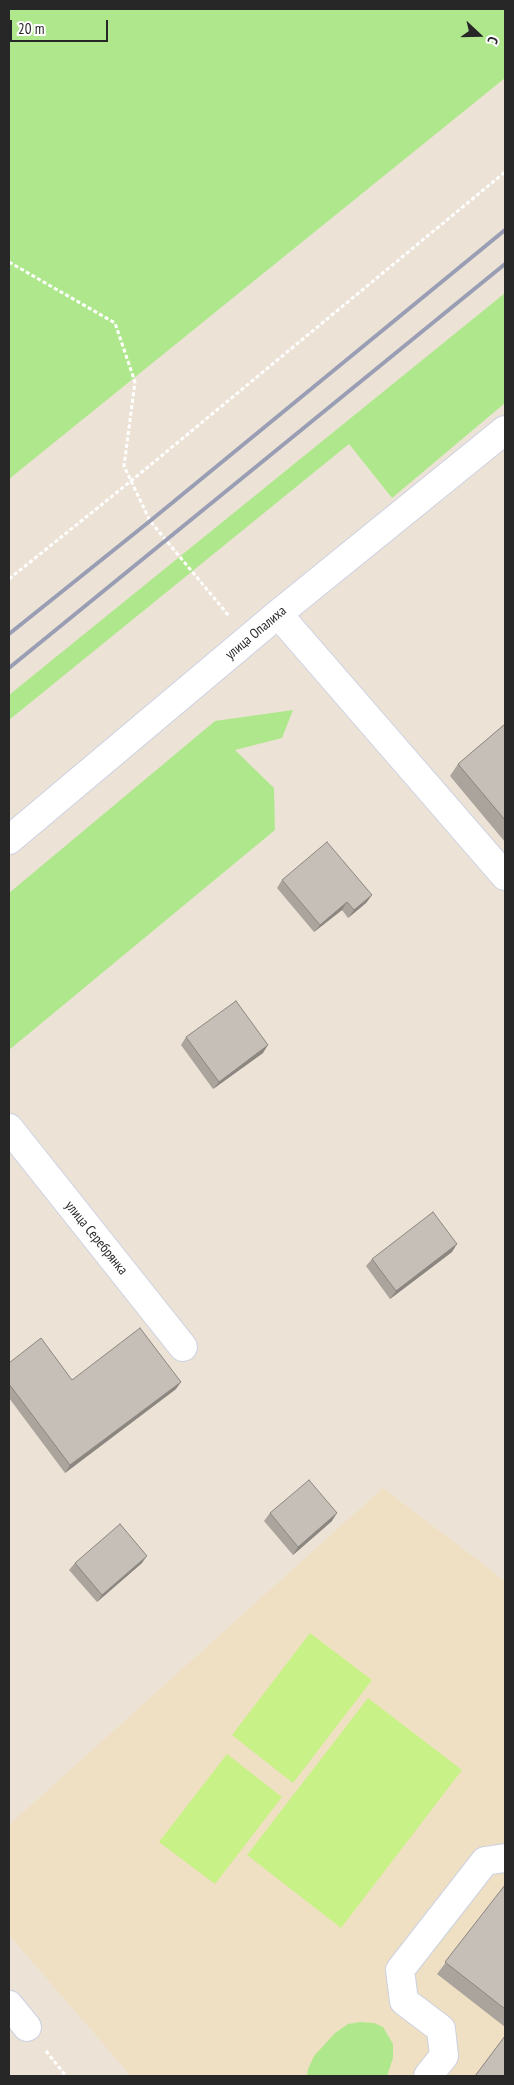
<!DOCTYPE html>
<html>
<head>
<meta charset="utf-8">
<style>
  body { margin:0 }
  #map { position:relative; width:514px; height:2085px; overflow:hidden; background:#ece2d6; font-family:"PT Sans Narrow",sans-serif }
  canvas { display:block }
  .frame { position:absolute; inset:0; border:10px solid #272727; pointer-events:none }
  .north { position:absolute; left:454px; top:10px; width:50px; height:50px; -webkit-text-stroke:4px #fff; paint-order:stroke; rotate:111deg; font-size:14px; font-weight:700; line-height:20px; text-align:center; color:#272727 }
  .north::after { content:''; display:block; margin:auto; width:18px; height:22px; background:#272727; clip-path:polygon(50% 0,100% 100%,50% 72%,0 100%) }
  .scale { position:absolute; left:10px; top:20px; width:98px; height:22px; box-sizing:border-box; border:2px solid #272727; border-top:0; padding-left:6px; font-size:15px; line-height:18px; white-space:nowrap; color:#272727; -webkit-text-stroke:4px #fff; paint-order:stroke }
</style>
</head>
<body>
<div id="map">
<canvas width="514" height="2085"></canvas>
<div class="frame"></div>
<div class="north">С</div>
<div class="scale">20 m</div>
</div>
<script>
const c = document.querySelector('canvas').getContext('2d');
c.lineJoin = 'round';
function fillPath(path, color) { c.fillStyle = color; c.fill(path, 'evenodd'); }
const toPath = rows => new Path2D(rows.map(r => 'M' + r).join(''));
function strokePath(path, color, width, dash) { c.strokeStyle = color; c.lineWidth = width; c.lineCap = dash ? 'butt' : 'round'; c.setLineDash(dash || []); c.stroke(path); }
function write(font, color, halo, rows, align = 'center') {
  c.font = font + ' "PT Sans Narrow",sans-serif'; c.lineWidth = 4; c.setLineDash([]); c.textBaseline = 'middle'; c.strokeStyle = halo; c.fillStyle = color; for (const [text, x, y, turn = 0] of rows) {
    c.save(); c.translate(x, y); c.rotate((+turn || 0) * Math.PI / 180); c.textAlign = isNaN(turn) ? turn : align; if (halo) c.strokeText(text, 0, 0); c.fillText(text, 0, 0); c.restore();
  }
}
fillPath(toPath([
  [383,1488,505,1581,505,2076,131,2076,9,1935,9,1825]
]), '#f0e0c3');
fillPath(toPath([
  [9,9,505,9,505,78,9,479],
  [505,293,505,403,392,498,349,444,9,720,9,695],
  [293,710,282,738,235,750,274,788,275,830,9,1050,9,893,215,721],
  [360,2022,374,2023,383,2027,393,2044,393,2058,387,2076,307,2076,308,2069,314,2056,335,2033,348,2024]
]), '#afe88c');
fillPath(toPath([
  [310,1633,372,1680,293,1783,232,1735],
  [368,1698,462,1770,341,1928,247,1855],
  [227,1754,282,1797,215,1884,159,1842]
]), '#c8f187');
const minor = toPath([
  [278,614,505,876],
  [9,840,278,614,505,430],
  [9,1128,183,1347],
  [9,2005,27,2027],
  [428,2076,444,2056,441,2029,404,2001,400,1970,485,1861,505,1858]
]);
strokePath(minor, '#ccd1e2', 30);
strokePath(toPath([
  [9,262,115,323,135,382,124,466,150,521,229,616],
  [9,579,131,481,505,172],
  [46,2051,66,2076]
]), '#fff', 3, [4, 2.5]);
strokePath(minor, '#fff', 28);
strokePath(toPath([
  [9,634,150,521,505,230],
  [9,668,505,264]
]), '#999eb4', 4);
fillPath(toPath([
  [505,724,505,842,450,776,458,764],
  [282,880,372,895,366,903,348,918,342,910,314,932,277,888],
  [186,1037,263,1053,213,1089,181,1045],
  [452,1252,390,1299,366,1266,372,1259],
  [9,1363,72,1380,176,1389,65,1473,9,1398],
  [270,1513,332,1521,293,1555,264,1521],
  [75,1563,142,1563,97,1602,69,1570],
  [505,1885,505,2027,437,1974]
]), '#aaa49d');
fillPath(toPath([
  [372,895,366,903,348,918,354,910],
  [347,902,342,910,314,932,320,925],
  [268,1045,263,1053,213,1089,219,1082],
  [457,1244,452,1252,390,1299,396,1291],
  [181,1382,176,1389,65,1473,70,1465],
  [337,1513,332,1521,293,1555,298,1547],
  [147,1556,142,1563,97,1602,102,1595]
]), '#8b8680');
const building = toPath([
  [505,724,505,820,458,764,505,724],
  [327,842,372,895,354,910,347,902,320,925,282,880,327,842],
  [236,1001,268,1045,219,1082,186,1037,236,1001],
  [433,1212,457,1244,396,1291,372,1259,433,1212],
  [140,1328,181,1382,70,1465,9,1384,9,1363,41,1338,72,1380,140,1328],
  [309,1480,337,1513,298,1547,270,1513,309,1480],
  [120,1524,147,1556,102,1595,75,1563,120,1524],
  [505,1885,505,2009,445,1962,505,1885],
  [505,2036,505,2076,475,2076,505,2036]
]);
fillPath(building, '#c6bfb7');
strokePath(building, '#8b8680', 1);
write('14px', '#272727', '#fff', [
  ["улица Опалиха",256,633,-40],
  ["улица Серебрянка",96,1238,51]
]);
</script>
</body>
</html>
